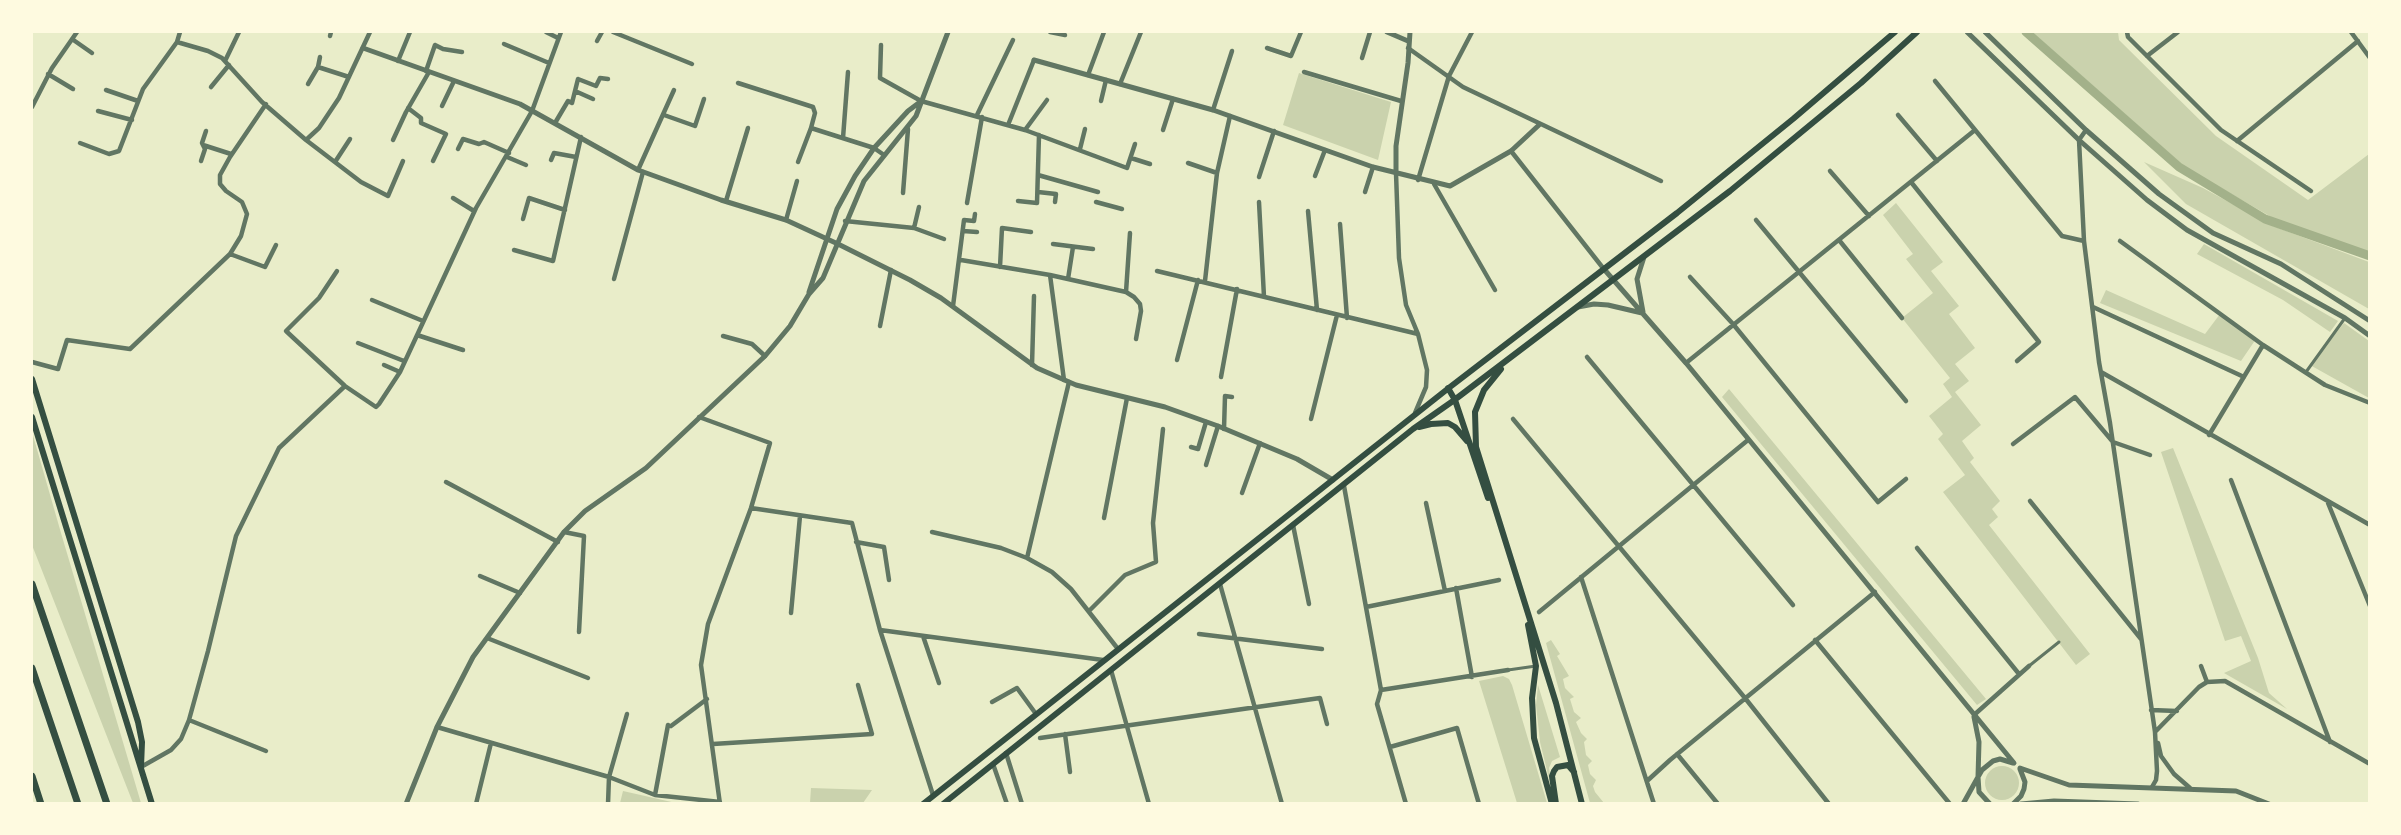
<!DOCTYPE html>
<html>
<head>
<meta charset="utf-8">
<style>
  body { margin:0 }
  #map { position:relative; width:2401px; height:835px; overflow:hidden; background:#e9edc9; font-family:"Titillium Web",sans-serif }
  canvas { display:block }
  .frame { position:absolute; inset:0; border:33px solid #fefae0; pointer-events:none }
</style>
</head>
<body>
<div id="map">
<canvas width="2401" height="835"></canvas>
<div class="frame"></div>
</div>
<script>
const c = document.querySelector('canvas').getContext('2d');
c.lineJoin = 'round';
function fillPath(path, color) { c.fillStyle = color; c.fill(path, 'evenodd'); }
const toPath = rows => new Path2D(rows.map(r => 'M' + r).join(''));
function strokePath(path, color, width, dash) { c.strokeStyle = color; c.lineWidth = width; c.lineCap = dash ? 'butt' : 'round'; c.setLineDash(dash || []); c.stroke(path); }
fillPath(toPath([
  [2032,32,2118,32,2119,40,2216,136,2308,200,2369,154,2369,252,2273,218,2186,168],
  [1299,73,1391,102,1378,160,1283,125],
  [2144,162,2203,188,2273,226,2369,262,2369,309,2186,204],
  [1896,203,1943,262,1931,271,1959,306,1949,314,1975,348,1955,364,1969,381,1955,392,1981,425,1962,441,1974,458,1970,462,2000,501,1992,509,1998,517,1989,525,2090,654,2076,665,1943,492,1965,475,1938,439,1943,434,1929,416,1952,397,1943,384,1950,378,1902,318,1933,293,1906,259,1913,254,1883,215],
  [2204,244,2338,321,2330,332,2283,300,2197,254],
  [2106,290,2205,334,2220,314,2256,339,2241,361,2100,303],
  [2344,323,2369,341,2369,398,2310,365],
  [1729,389,1986,699,1977,705,1722,397],
  [32,432,61,533,141,803,133,803,32,545],
  [2173,448,2258,658,2269,693,2287,709,2224,673,2251,661,2241,636,2225,641,2161,452],
  [1551,640,1560,654,1557,656,1569,676,1563,679,1565,688,1574,697,1570,699,1574,712,1581,718,1576,722,1581,733,1587,739,1584,742,1586,755,1592,761,1588,765,1590,774,1596,780,1593,786,1595,792,1604,803,1590,803,1546,643],
  [1503,676,1509,679,1512,685,1547,803,1517,803,1479,681],
  [1538,685,1560,757,1552,761,1549,768,1552,791,1540,742,1536,705],
  '1985 783a17 17 0 1 1 34 0a17 17 0 1 1-34 0Z',
  [811,788,872,790,863,803,810,803],
  [623,791,676,803,620,803]
]), '#cad2ad');
strokePath(toPath([
  [2026,32,2179,167,2265,219,2370,256]
]), '#a3b18a', 9);
strokePath(toPath([
  [2306,372,2345,318],
  [2029,666,2059,642],
  [1508,670,1536,666]
]), '#617663', 3);
strokePath(toPath([
  [546,32,558,38],
  [613,32,692,64],
  [1050,32,1065,35],
  [2127,32,2128,37,2221,130,2311,191],
  [2351,32,2370,58],
  [330,36,331,32],
  [72,39,92,53],
  [597,41,602,32],
  [177,42,208,51,222,58,262,102,306,140,361,182,388,196,403,161],
  [504,44,549,63],
  [881,45,880,78,921,101,1025,130,1127,168,1135,144],
  [1267,48,1291,56,1301,32],
  [1408,48,1463,87,1661,181],
  [2147,56,2178,32],
  [1362,58,1370,32],
  [225,61,239,32],
  [398,61,410,32],
  [318,67,349,77],
  [426,71,435,45,443,49,462,52],
  [1304,72,1401,101],
  [48,74,73,89],
  [1088,75,1104,32],
  [1935,81,2062,236,2084,241],
  [738,83,813,107,815,113,811,128,798,162],
  [308,84,318,67,320,57],
  [1120,84,1141,32],
  [211,87,229,65],
  [106,90,138,101],
  [575,91,593,99],
  [1101,101,1106,80],
  [442,106,454,81],
  [32,107,52,68,77,32],
  [408,108,421,118,421,123,446,134,433,161],
  [1213,110,1232,51],
  [98,111,132,120],
  [664,115,695,126,704,99],
  [977,115,1013,40],
  [1898,115,1937,161],
  [555,123,568,101,572,103,578,79,596,86,600,78,608,79],
  [1008,125,1034,60],
  [811,128,874,148,884,155],
  [1025,130,1047,100],
  [1163,130,1173,99],
  [2086,130,2079,140,2084,241,2099,362,2110,423,2155,732,2157,771,2156,780,2152,787],
  [843,138,848,72],
  [306,140,319,128,339,98,370,32],
  [393,140,406,112,429,72],
  [2237,141,2358,41],
  [80,143,109,154,119,151,143,89,177,42,180,32],
  [203,145,231,154],
  [458,149,463,139,479,144,484,142,509,153],
  [1080,149,1085,129],
  [1511,151,1603,268],
  [507,157,526,165],
  [1131,158,1150,164],
  [551,160,554,153,576,157],
  [201,161,205,149,202,143,206,131],
  [335,162,350,139],
  [1188,163,1217,173],
  [638,170,674,90],
  [1830,171,1869,216],
  [1396,173,1399,258,1406,305,1418,334,1427,370,1426,387,1415,413],
  [1038,175,1098,192],
  [1315,176,1325,150],
  [1259,177,1274,131],
  [1418,180,1449,76,1472,32],
  [1911,182,2039,342,2017,361],
  [1434,184,1495,290],
  [1038,192,1056,194,1055,202],
  [1365,192,1373,167],
  [903,193,908,129],
  [453,198,474,211],
  [726,201,748,128],
  [1018,201,1037,203,1039,135],
  [1096,202,1122,209],
  [1259,202,1264,297],
  [967,203,982,117],
  [1308,211,1317,310],
  [523,219,529,198,565,210],
  [786,220,797,181],
  [1756,220,1906,401],
  [845,221,914,228,944,239],
  [1340,224,1347,318],
  [914,228,919,207],
  [963,231,977,232],
  [1839,240,1902,318],
  [2120,241,2263,345,2209,435],
  [1053,244,1093,249],
  [514,250,553,261,581,137],
  [230,254,265,267,276,245],
  [961,260,1050,275,1126,292,1134,297,1140,304,1141,311,1136,339],
  [1000,267,1002,228,1031,232],
  [337,271,319,298,286,331,345,386,376,407,379,404,400,372,476,208,532,111,561,32],
  [1157,271,1418,334],
  [1050,275,1064,380],
  [1690,277,1733,324,1878,502,1906,479],
  [614,279,643,172],
  [1068,279,1073,247],
  [1205,281,1217,173,1230,116],
  [1126,292,1130,233],
  [372,300,423,321],
  [953,306,964,220,974,221,975,214],
  [2093,307,2244,377],
  [880,326,891,270],
  [417,335,463,350],
  [723,336,752,344,765,356],
  [358,343,404,361],
  [2263,345,2325,385,2370,403],
  [1587,357,1793,605],
  [1177,360,1198,280],
  [32,362,58,369,67,340,130,349,230,254,241,236,247,214,242,202,226,191,220,184,220,175,230,157,266,104],
  [1686,363,1975,130],
  [384,365,400,372],
  [1032,365,1034,296],
  [2101,372,2370,525],
  [1221,377,1237,289],
  [699,417,770,443,751,508,708,624,701,665,720,804],
  [1311,419,1337,315],
  [1513,419,1745,698,1829,804],
  [1224,429,1225,396,1232,397],
  [2013,444,2075,397,2113,442,2150,455],
  [1191,447,1198,449,1206,422],
  [1206,465,1218,426],
  [2231,480,2330,742],
  [446,482,558,542],
  [1344,486,1381,690,1377,704,1406,804],
  [1242,493,1260,443],
  [2030,501,2141,639],
  [1426,503,1445,591],
  [2328,503,2370,606],
  [751,508,852,523,880,630,933,795],
  [1104,518,1127,398],
  [1293,525,1309,604],
  [564,532,584,536,579,632],
  [932,532,1001,548,1027,558,1052,572,1071,589,1118,649],
  [856,542,884,547,889,580],
  [1917,548,2019,674],
  [1027,558,1069,382],
  [480,576,520,593],
  [1581,577,1654,804],
  [1220,584,1282,804],
  [1456,588,1472,677],
  [1366,607,1499,580],
  [1089,611,1125,575,1156,562,1153,523,1163,429],
  [1539,612,1748,440],
  [791,613,800,516],
  [880,630,1103,660],
  [1199,634,1322,649],
  [923,636,939,683],
  [487,638,588,678],
  [1815,640,1950,804],
  [2201,666,2207,682],
  [1111,670,1149,804],
  [1381,690,1508,670],
  [992,702,1017,688,1036,714],
  [2151,710,2177,711],
  [1974,715,2029,666],
  [189,720,266,751],
  [671,726,707,699],
  [437,727,609,777,655,795,720,802],
  [2155,732,2199,687,2207,682,2225,681,2370,764],
  [1065,734,1070,772],
  [1040,738,1320,698,1327,724],
  [2158,743,2161,756,2174,774,2190,788],
  [713,744,872,734,858,685],
  [1390,747,1457,728,1479,804],
  [1006,753,1022,804],
  [1677,754,1718,804],
  [993,764,1007,804],
  [141,767,171,750,181,739,189,720,208,651,236,536,279,448,345,386],
  [1647,781,1670,760,1875,592],
  [655,795,668,725],
  [476,804,491,743],
  [608,804,609,777,627,714]
]), '#617663', 4.5);
strokePath(toPath([
  [1387,32,1408,41],
  [1967,32,2079,140,2147,200,2187,230,2345,318,2370,336],
  [1985,32,2086,130,2159,194,2213,233,2281,264,2370,321],
  [363,48,520,104,638,170,721,200,786,220,838,244,910,280,941,298,1037,368,1076,385,1165,407,1218,426,1297,459,1333,480],
  [1034,60,1213,110,1373,167,1450,186,1511,151,1539,125],
  [1396,173,1396,146,1408,63,1410,32],
  [1603,268,1686,363,2014,763],
  [809,292,837,209,855,176,874,148,908,111,920,102],
  [1578,307,1594,304,1608,305,1642,313],
  [1643,312,1637,279,1644,257],
  [2020,768,2069,785,2236,791,2269,804],
  [406,804,437,727,473,657,564,532,585,511,646,468,765,356,790,326,809,294,823,278,864,181,916,116,948,32],
  [1963,804,1978,777,1979,742,1974,717],
  [1990,804,1979,792,1978,777,1982,770,1993,761,2000,759,2013,763],
  [2013,804,2021,796,2024,789,2025,782,2020,769],
  [2021,804,2054,801,2138,804]
]), '#617663', 5);
strokePath(toPath([
  [1501,369,1484,390,1475,412,1476,447,1556,703,1582,804],
  [32,379,138,722,142,742,141,767],
  [1448,388,1455,400,1488,498],
  [32,417,152,804],
  [1419,427,1431,424,1448,423,1455,427,1467,441],
  [1528,625,1536,666,1532,698,1534,738,1552,804],
  [923,804,1450,387,1677,213,1793,119,1895,32],
  [943,804,1413,429,1453,401,1730,191,1861,83,1917,32],
  [1556,804,1552,776,1554,771,1557,767,1568,765,1574,772]
]), '#344e41', 6);
strokePath(toPath([
  [32,584,107,804],
  [32,668,78,804],
  [32,776,41,804]
]), '#344e41', 7);
</script>
</body>
</html>
